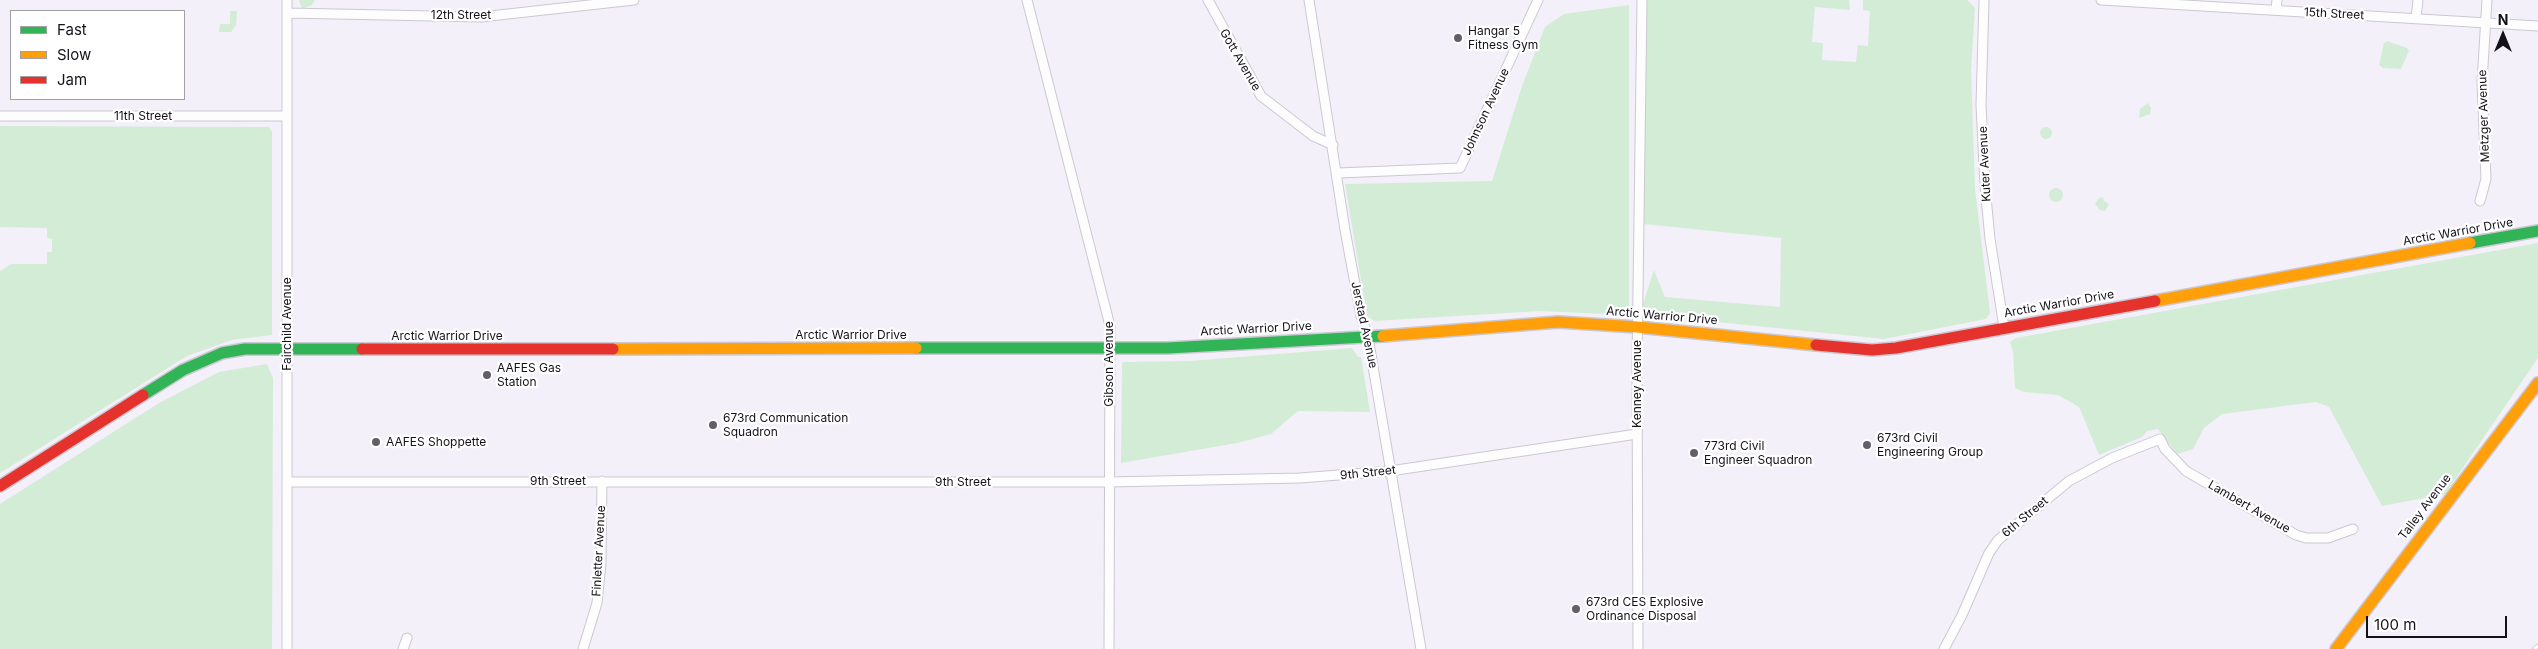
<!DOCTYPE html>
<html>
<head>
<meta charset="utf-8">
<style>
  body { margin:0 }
  #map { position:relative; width:2538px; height:649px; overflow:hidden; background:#f3f0fa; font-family:Inter,sans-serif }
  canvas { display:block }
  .legend { position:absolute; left:10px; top:10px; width:175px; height:90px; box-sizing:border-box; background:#fff; border:1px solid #a1a0a3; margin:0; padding:6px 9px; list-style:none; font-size:15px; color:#14111a }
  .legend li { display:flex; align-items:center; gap:10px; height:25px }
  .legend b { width:25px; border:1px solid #a1a0a3 }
  .north { position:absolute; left:2478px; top:10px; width:50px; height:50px; -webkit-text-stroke:4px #fff; paint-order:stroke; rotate:0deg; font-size:14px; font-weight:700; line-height:20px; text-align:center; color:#14111a }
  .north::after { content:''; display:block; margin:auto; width:18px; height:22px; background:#14111a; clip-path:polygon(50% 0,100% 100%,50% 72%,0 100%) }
  .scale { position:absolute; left:2366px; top:616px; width:141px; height:22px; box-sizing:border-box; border:2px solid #14111a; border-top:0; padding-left:6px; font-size:15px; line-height:18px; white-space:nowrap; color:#14111a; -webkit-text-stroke:4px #fff; paint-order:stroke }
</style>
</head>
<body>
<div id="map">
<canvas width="2538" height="649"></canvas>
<ul class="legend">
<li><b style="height:6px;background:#30b455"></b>Fast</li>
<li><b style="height:6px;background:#ff9f0a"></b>Slow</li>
<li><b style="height:6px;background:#e5322d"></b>Jam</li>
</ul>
<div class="north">N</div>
<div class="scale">100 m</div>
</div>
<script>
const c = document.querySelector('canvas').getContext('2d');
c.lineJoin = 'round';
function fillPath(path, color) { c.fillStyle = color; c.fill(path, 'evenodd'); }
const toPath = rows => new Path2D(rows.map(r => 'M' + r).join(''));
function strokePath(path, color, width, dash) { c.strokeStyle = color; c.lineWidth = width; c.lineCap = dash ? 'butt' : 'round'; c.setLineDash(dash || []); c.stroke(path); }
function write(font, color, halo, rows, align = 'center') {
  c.font = font + ' Inter,sans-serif'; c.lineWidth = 4.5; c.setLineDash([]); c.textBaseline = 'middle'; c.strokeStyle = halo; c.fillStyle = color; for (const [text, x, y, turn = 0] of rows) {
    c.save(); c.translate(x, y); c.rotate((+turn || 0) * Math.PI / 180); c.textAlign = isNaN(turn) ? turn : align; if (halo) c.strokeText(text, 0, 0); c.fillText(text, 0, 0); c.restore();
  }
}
fillPath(toPath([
  [299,0,315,0,312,5,302,9],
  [1646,0,1849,0,1850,10,1815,7,1812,42,1823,43,1822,60,1856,62,1858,45,1868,46,1870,11,1863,10,1863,0,1967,0,1975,8,1971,70,1975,189,1990,313,1986,319,1884,339,1648,315,1641,310,1654,270,1665,297,1780,307,1781,238,1643,224],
  [1629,5,1629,308,1621,313,1604,314,1540,311,1374,321,1367,316,1345,184,1492,181,1522,86,1545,27,1564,14],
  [230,11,237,11,236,25,231,32,219,32,220,24,230,24],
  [2387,41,2407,48,2409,51,2401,69,2383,68,2379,65,2384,43],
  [2148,103,2151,108,2150,114,2139,118,2140,109],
  [0,126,269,127,272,132,272,335,232,340,187,356,0,473,0,271,11,264,47,264,47,252,52,252,52,239,47,238,47,228,0,227],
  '2040 133a6 6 0 1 1 12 0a6 6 0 1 1-12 0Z',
  '2049 195a7 7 0 1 1 14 0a7 7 0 1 1-14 0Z',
  [2103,197,2104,201,2109,204,2105,211,2100,210,2095,204,2099,198],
  [2538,243,2538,358,2445,494,2382,506,2329,407,2316,402,2222,414,2204,428,2193,449,2177,454,2158,429,2147,431,2142,437,2099,455,2079,407,2058,395,2024,392,2015,388,2013,352,2010,342,2016,338],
  [1352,348,1358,357,1361,357,1370,412,1298,411,1271,434,1237,443,1121,463,1122,362,1190,361],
  [267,364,273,378,272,649,0,649,0,504,159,403,219,372]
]), '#d3ecd6');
const street = toPath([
  [287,0,287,649],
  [1027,0,1110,326,1109,649],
  [1208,0,1261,96,1313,136,1333,145],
  [1309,0,1345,230,1361,316,1368,337,1421,649],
  [1984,0,1981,105,1985,186,1990,239,2004,327],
  [2101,0,2538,26],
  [2276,10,2277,0],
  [287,13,481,17,634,0],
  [2416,18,2418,0],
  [0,116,286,116],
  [1338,173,1460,168,1538,0],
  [2480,201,2486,179,2482,82,2487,0],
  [287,482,1109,482,1300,478,1390,471,1637,434],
  [403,649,407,638],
  [583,649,597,603,601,564,602,481],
  [1638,649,1637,364,1642,0],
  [1944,649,1962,615,1989,553,1998,540,2069,481,2112,458,2160,439,2165,449,2186,471,2296,535,2306,538,2328,538,2353,529]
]);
const fast = toPath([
  [2470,243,2538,231],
  [916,348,1168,348,1383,336],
  [143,395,183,370,222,353,245,349,362,349]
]);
const slow = toPath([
  [2155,301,2470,243],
  [1383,336,1558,322,1637,327,1816,345],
  [613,349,916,348],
  [2336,649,2538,383]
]);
const jam = toPath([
  [1816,345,1872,350,1896,348,2155,301],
  [362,349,613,349],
  [0,486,143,395]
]);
strokePath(street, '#cbc8d2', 11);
strokePath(fast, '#cbc8d2', 14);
strokePath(slow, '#cbc8d2', 14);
strokePath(jam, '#cbc8d2', 14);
strokePath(street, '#fdfdfe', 9);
strokePath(fast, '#30b455', 11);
strokePath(slow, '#ff9f0a', 11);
strokePath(jam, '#e5322d', 11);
const rail = toPath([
  [2534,649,2538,646]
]);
strokePath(rail, '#d5d4d7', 5);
strokePath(rail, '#fff', 3, [9]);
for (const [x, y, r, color] of [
  [1458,38,5,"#625f68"],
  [487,375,5,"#625f68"],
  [713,425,5,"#625f68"],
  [376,442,5,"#625f68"],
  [1867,445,5,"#625f68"],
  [1694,453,5,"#625f68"],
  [1576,609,5,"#625f68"]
]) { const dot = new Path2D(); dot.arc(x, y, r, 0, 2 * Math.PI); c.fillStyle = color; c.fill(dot); strokePath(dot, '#fff', 2); }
write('12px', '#14111a', '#fff', [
  ["15th Street",2334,14,3],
  ["12th Street",461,15],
  ["Gott Avenue",1240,60,60],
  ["Johnson Avenue",1486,112,-65],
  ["11th Street",143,116],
  ["Metzger Avenue",2484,116,-92],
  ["Kuter Avenue",1985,164,-93],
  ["Arctic Warrior Drive",2458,232,-10],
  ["Arctic Warrior Drive",2059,304,-10],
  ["Arctic Warrior Drive",1662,316,5],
  ["Fairchild Avenue",287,324,-90],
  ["Jerstad Avenue",1364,325,78],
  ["Arctic Warrior Drive",1256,329,-3],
  ["Arctic Warrior Drive",851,335],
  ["Arctic Warrior Drive",447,336],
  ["Gibson Avenue",1109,364,-90],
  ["Kenney Avenue",1637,384,-90],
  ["9th Street",1368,473,-6],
  ["9th Street",558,481],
  ["9th Street",963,482],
  ["Lambert Avenue",2249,507,30],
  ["Talley Avenue",2425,507,-53],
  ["6th Street",2025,517,-40],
  ["Finletter Avenue",599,551,-87]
]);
write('12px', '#14111a', '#fff', [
  ["Hangar 5",1468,31],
  ["Fitness Gym",1468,45],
  ["AAFES Gas",497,368],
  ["Station",497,382],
  ["673rd Communication",723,418],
  ["Squadron",723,432],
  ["673rd Civil",1877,438],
  ["Engineering Group",1877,452],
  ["AAFES Shoppette",386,442],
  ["773rd Civil",1704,446],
  ["Engineer Squadron",1704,460],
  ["673rd CES Explosive",1586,602],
  ["Ordinance Disposal",1586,616]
], 'left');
</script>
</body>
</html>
